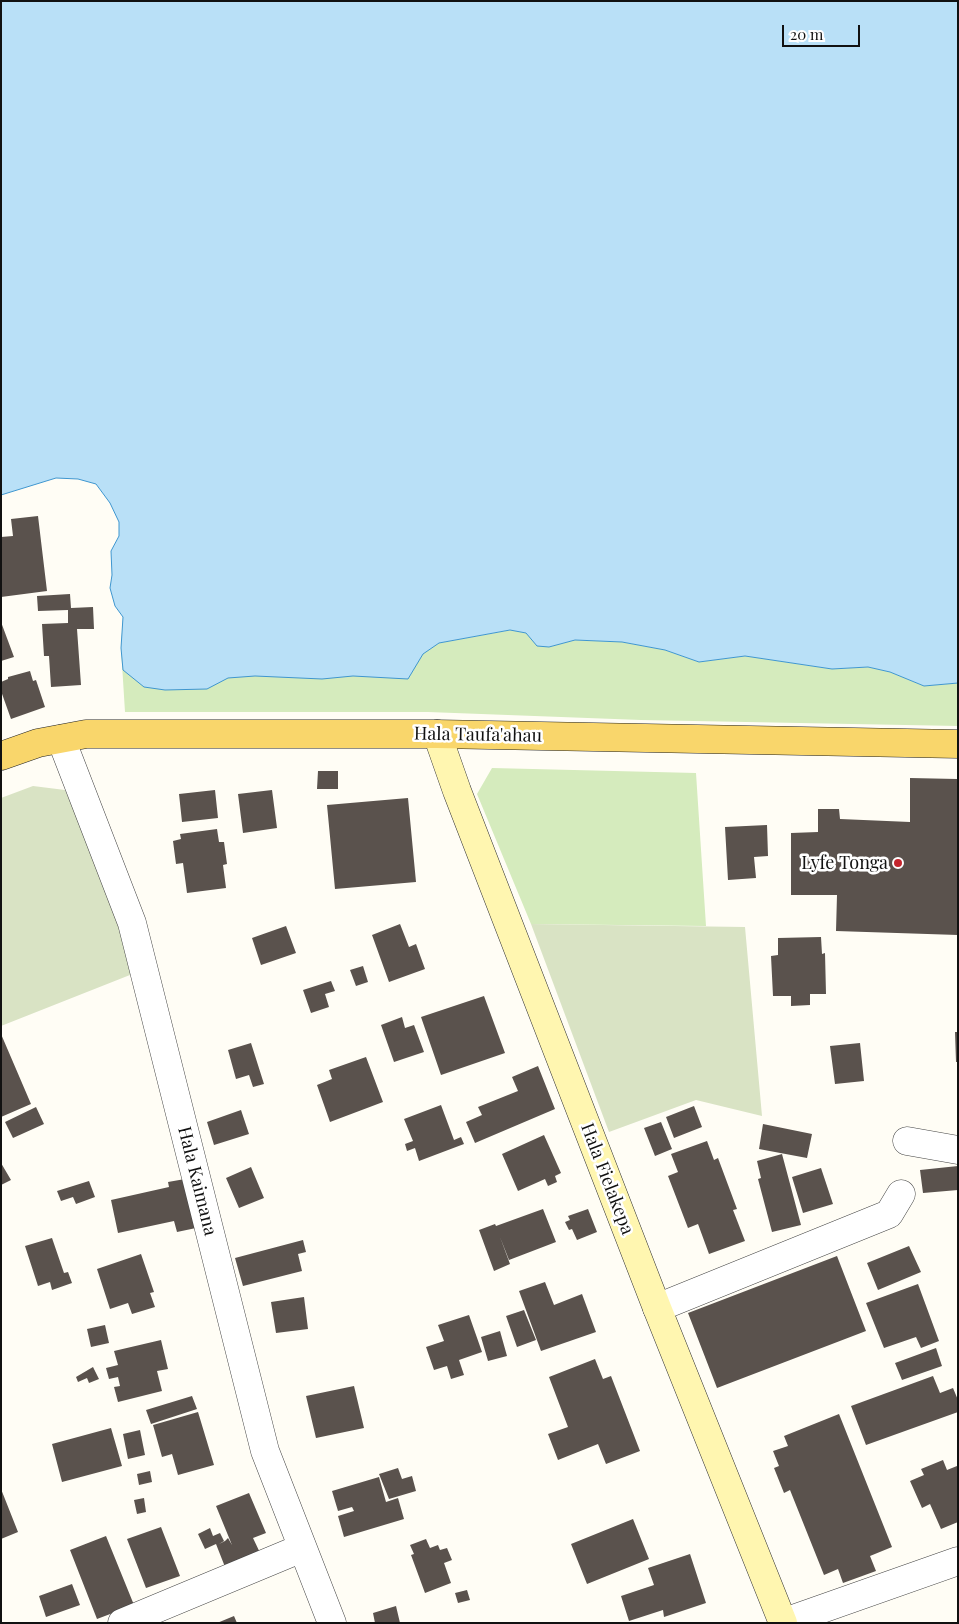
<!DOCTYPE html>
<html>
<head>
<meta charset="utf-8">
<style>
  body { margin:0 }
  #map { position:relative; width:959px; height:1624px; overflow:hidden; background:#fffdf5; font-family:"Playfair Display",serif }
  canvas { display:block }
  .frame { position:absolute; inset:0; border:2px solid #111; pointer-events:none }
  .scale { position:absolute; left:782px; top:25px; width:78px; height:22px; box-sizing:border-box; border:2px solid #111; border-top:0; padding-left:6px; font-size:15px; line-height:18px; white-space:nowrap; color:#111; -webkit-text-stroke:4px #fff; paint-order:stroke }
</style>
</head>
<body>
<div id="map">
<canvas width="959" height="1624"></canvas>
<div class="frame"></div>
<div class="scale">20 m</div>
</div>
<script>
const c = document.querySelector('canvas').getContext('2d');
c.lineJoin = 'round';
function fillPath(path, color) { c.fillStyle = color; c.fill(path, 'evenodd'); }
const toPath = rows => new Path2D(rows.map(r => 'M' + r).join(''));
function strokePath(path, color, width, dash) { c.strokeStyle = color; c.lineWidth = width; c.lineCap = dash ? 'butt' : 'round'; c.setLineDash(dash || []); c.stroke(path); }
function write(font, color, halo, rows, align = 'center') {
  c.font = font + ' "Playfair Display",serif'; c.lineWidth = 5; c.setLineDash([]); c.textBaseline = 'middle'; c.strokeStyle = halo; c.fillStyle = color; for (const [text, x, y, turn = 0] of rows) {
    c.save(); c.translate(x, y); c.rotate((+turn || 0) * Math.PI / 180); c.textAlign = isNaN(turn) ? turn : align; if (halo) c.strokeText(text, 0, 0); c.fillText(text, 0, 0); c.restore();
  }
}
fillPath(toPath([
  [123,617,423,653,439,643,511,630,526,633,549,647,575,640,622,642,665,650,699,662,745,656,832,669,868,667,890,672,924,686,958,683,958,726,641,720,428,712,125,712,121,648],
  [492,768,696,773,706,926,531,924,477,794]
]), '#d5ebbd');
fillPath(toPath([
  [33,786,65,790,122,921,135,973,1,1026,1,798],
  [531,924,745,927,762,1116,696,1100,609,1132]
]), '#d9e3c4');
const water = toPath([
  [1,1,958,1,958,683,924,686,890,672,868,667,832,669,745,656,699,662,665,650,622,642,575,640,549,647,537,646,526,633,510,630,439,643,423,654,408,679,353,676,322,679,255,676,228,678,207,689,165,690,144,687,123,670,121,648,123,617,115,606,110,588,112,575,111,551,119,536,119,522,110,503,96,484,78,479,56,478,1,495,1,1]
]);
fillPath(water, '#b9e0f7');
strokePath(water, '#3f96cf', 1);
fillPath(toPath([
  [38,516,47,591,1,597,1,537,13,536,11,519],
  [70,594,71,608,93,607,94,629,77,629,81,685,51,687,49,656,44,656,42,624,68,623,68,610,38,611,37,596],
  [1,622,14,657,1,661],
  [30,671,33,681,36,680,45,707,11,719,1,691,1,682,8,679,8,677],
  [318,771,338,771,338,789,317,789],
  [910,778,957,779,958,935,836,931,837,895,791,895,791,833,818,832,818,809,839,809,840,819,910,822],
  [215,790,218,818,182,822,179,794],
  [272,790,277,828,243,833,238,794],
  [408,798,416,882,335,889,327,805],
  [767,825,768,856,754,857,756,878,728,880,725,827],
  [217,829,219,842,224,842,227,864,223,865,226,888,187,893,183,863,176,864,173,841,181,839,180,834],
  [400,924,409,947,416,944,425,969,389,982,372,935],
  [286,926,296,953,261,965,252,938],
  [821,937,822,954,825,953,826,994,810,994,810,1005,791,1006,791,996,773,996,771,956,778,955,778,938],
  [363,966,368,982,356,986,350,970],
  [331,981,335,991,325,994,329,1007,311,1013,303,990],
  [484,996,505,1053,441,1075,421,1017],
  [402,1017,405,1028,414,1025,424,1052,394,1062,381,1025],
  [955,1032,958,1032,958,1062,956,1062],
  [1,1034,31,1104,1,1117],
  [251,1043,264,1084,253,1087,249,1075,236,1079,228,1050],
  [860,1043,864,1081,835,1084,830,1046],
  [366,1057,383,1102,330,1122,317,1085,332,1079,329,1070],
  [538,1066,555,1109,475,1143,466,1122,482,1115,478,1107,518,1091,512,1077],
  [441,1105,454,1140,461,1137,464,1144,419,1161,415,1148,407,1151,405,1144,413,1141,404,1119],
  [694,1106,702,1127,674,1138,666,1117],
  [36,1107,44,1124,13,1138,5,1122],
  [241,1110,249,1134,214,1145,207,1122],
  [661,1122,672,1149,655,1156,644,1128],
  [763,1124,812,1134,807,1158,759,1149],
  [544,1135,561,1173,555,1176,557,1182,548,1186,545,1179,518,1191,502,1154],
  [707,1141,714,1160,718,1158,737,1209,733,1210,745,1241,709,1254,698,1224,688,1228,668,1176,678,1172,671,1154],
  [782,1154,801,1225,772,1232,758,1179,761,1178,757,1161],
  [1,1163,11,1180,1,1185],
  [958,1166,958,1190,923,1193,920,1170],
  [251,1167,264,1198,239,1208,226,1178],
  [821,1168,833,1204,803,1213,792,1177],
  [185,1179,196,1228,177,1232,174,1221,118,1233,111,1200,169,1187,168,1182],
  [89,1181,95,1197,76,1204,73,1197,61,1201,57,1191],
  [543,1209,556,1242,509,1260,500,1237,510,1264,494,1271,479,1230,495,1224,496,1226],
  [588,1209,597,1232,577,1240,572,1229,569,1230,565,1222,570,1220,568,1216],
  [52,1238,64,1273,68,1272,72,1283,52,1290,50,1282,38,1286,25,1246],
  [303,1240,306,1252,298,1254,302,1271,243,1286,235,1258],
  [909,1246,921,1272,878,1290,867,1263],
  [141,1254,154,1292,150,1293,155,1307,132,1314,128,1303,110,1309,97,1269],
  [837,1256,866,1331,717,1388,688,1313],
  [545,1282,554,1305,582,1294,596,1332,541,1351,519,1291],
  [918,1284,939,1341,921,1348,916,1337,884,1348,866,1303],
  [304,1297,308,1329,276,1333,271,1302],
  [524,1310,536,1340,517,1347,506,1316],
  [469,1315,482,1352,459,1360,464,1375,451,1379,447,1366,434,1370,426,1347,444,1341,438,1325],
  [105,1325,109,1343,91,1347,87,1329],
  [500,1331,507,1356,488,1361,481,1337],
  [161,1340,168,1369,157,1371,162,1391,118,1402,114,1387,120,1386,118,1377,109,1379,106,1368,118,1365,114,1351],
  [936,1348,942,1366,902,1380,895,1363],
  [595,1359,603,1379,611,1376,640,1451,606,1464,598,1444,558,1460,548,1434,568,1427,549,1377],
  [93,1367,99,1379,89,1383,87,1378,78,1382,76,1377],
  [933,1376,940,1393,953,1388,958,1400,958,1412,866,1445,851,1406],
  [354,1386,364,1428,316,1438,306,1396],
  [192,1396,197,1409,151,1424,146,1410],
  [198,1412,214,1465,178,1475,172,1454,162,1457,153,1425],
  [839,1414,892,1547,870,1556,876,1571,843,1583,838,1569,824,1575,790,1490,784,1493,774,1468,779,1466,773,1451,788,1446,784,1436],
  [111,1428,122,1466,62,1482,52,1444],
  [140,1430,145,1455,128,1459,123,1434],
  [943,1460,947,1470,957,1466,958,1468,958,1522,941,1529,930,1504,922,1508,910,1481,924,1475,921,1469],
  [398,1468,402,1479,412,1476,416,1491,389,1499,379,1474],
  [150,1471,152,1482,139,1485,137,1474],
  [379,1477,386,1502,398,1498,404,1519,344,1537,338,1516,354,1511,352,1507,338,1511,332,1491],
  [1,1489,18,1532,1,1539],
  [249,1493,266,1533,253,1538,262,1557,227,1572,216,1544,205,1549,198,1534,210,1528,213,1536,220,1533,224,1541,219,1544,225,1541,228,1538,232,1545,216,1506],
  [144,1498,146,1512,137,1514,134,1500],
  [633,1519,649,1559,587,1584,571,1544],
  [161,1527,180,1576,146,1588,127,1539],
  [106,1536,134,1605,97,1619,70,1550],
  [426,1539,430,1548,438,1545,440,1550,447,1548,452,1560,444,1563,451,1583,425,1593,411,1555,414,1554,410,1545],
  [690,1554,706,1603,664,1617,663,1610,629,1621,621,1596,654,1585,648,1568],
  [72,1584,80,1605,46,1617,39,1596],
  [467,1590,470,1600,458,1603,455,1593],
  [396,1606,400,1623,375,1623,373,1613],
  [234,1616,237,1623,217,1623]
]), '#5a524d');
const street = toPath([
  [61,739,132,923,265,1451,332,1623],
  [907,1141,958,1150],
  [657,1308,889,1214,901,1194],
  [122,1623,302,1548],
  [782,1623,958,1561]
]);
const secondary = toPath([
  [437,734,457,791,657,1308,783,1623]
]);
const primary = toPath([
  [1,756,38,743,86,734,437,734,958,744]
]);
strokePath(street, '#444', 29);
strokePath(secondary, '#333', 29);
strokePath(primary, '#222', 29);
strokePath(street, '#fff', 28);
strokePath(secondary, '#fff6b0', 28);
strokePath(primary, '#f9d66b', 28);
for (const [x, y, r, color] of [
  [898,863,5,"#c4262e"]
]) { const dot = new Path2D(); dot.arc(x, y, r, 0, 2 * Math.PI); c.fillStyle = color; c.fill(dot); strokePath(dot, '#fff', 2); }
write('18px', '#111', '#fff', [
  ["Hala Taufa'ahau",478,735,1],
  ["Hala Fielakepa",607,1179,69],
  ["Hala Kaimana",197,1181,76]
]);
write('18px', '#111', '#fff', [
  ["Lyfe Tonga",888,863]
], 'right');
</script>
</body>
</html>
